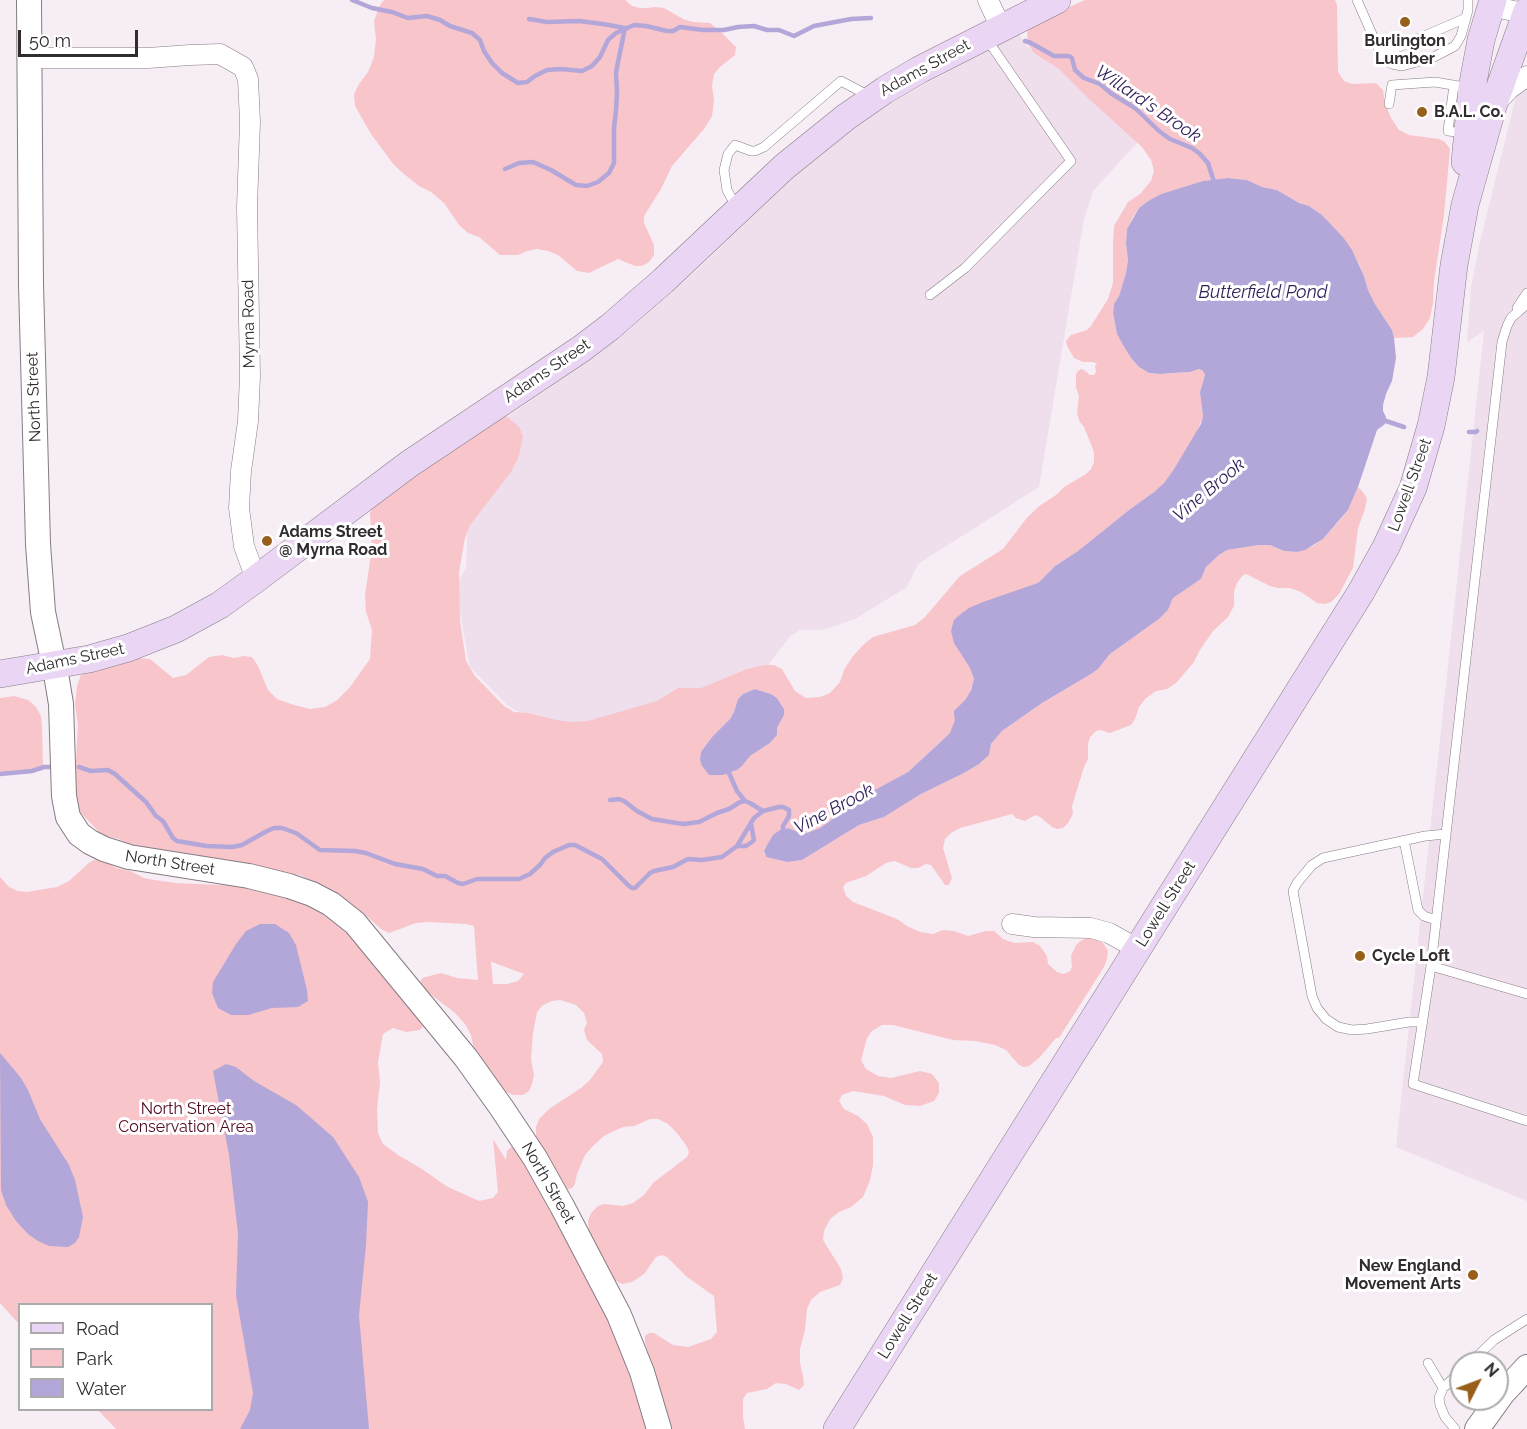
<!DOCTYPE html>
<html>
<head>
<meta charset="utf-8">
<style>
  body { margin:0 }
  #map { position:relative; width:1527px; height:1429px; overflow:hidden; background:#f7edf5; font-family:Raleway,sans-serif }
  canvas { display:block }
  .legend { position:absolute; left:18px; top:1303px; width:195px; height:108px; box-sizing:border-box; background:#fff; border:2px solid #acabac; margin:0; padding:8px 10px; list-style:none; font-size:18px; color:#302c2f }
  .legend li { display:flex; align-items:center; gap:12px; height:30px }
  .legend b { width:30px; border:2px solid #acabac }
  .north { position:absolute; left:1449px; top:1351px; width:60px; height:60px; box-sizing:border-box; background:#fff; border:2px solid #acabac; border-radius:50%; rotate:48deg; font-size:16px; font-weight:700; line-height:24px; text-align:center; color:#302c2f }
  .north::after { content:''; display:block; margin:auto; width:21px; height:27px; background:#975f1a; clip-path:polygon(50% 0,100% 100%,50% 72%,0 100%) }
  .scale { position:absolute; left:18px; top:30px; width:120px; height:27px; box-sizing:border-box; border:3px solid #302c2f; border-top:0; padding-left:8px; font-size:18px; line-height:21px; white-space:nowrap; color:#302c2f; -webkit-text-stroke:4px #fff; paint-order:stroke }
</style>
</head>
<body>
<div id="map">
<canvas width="1527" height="1429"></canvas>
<ul class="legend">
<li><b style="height:8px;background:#ead6f4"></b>Road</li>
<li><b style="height:16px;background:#f8c5cb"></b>Park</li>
<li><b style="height:16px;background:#b2a7d8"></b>Water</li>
</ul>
<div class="north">N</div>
<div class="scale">50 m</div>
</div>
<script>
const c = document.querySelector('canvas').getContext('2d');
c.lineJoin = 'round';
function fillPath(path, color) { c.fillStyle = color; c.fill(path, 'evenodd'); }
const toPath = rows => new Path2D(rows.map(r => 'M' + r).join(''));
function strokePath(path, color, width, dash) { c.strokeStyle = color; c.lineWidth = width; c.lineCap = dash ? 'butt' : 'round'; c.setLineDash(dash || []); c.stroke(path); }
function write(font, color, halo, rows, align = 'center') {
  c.font = font + ' Raleway,sans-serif'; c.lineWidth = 6; c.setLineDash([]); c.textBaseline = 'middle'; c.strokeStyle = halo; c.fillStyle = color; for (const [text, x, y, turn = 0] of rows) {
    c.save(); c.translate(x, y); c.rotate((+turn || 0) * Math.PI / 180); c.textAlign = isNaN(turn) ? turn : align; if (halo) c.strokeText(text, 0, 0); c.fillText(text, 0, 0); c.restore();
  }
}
fillPath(toPath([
  [1019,34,1026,46,1060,65,1138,142,1093,191,1084,219,1039,487,918,564,907,587,855,619,823,630,800,630,790,636,764,671,552,735,506,704,470,667,455,586,466,569,471,442,602,351,629,330,697,270,797,174,863,121,918,87],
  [1527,85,1527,1201,1396,1147,1484,331,1467,342,1471,287,1479,246,1516,96,1519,92]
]), '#efdeec');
fillPath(toPath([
  [384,0,625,0,632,6,640,8,647,8,655,7,664,8,683,19,693,22,710,23,722,33,736,47,735,55,720,67,714,74,712,86,714,100,712,116,704,129,672,166,661,189,644,216,644,223,654,245,654,255,649,262,642,266,635,266,618,259,589,273,577,271,558,255,548,251,537,249,527,251,518,255,500,255,479,237,468,233,459,225,444,203,431,192,419,186,404,174,394,165,371,134,355,106,354,94,359,84,368,72,374,57,376,39,374,21,380,5],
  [1085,0,1335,0,1337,5,1338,72,1344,81,1352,84,1376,83,1383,90,1385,103,1391,118,1399,130,1409,135,1439,139,1445,142,1450,149,1444,215,1434,281,1433,303,1430,318,1423,329,1413,337,1394,338,1392,330,1375,304,1368,290,1364,276,1359,264,1343,237,1322,215,1309,206,1299,203,1277,190,1262,187,1247,180,1228,178,1203,181,1161,194,1148,201,1139,208,1133,217,1127,229,1126,243,1128,262,1126,273,1119,296,1114,304,1113,314,1117,334,1131,358,1139,367,1149,373,1160,374,1190,372,1199,369,1203,371,1205,375,1200,392,1203,416,1197,432,1174,469,1164,483,1154,492,1129,510,1078,551,1055,566,1038,583,1038,589,1036,597,1033,600,1014,601,1007,604,981,625,979,631,980,641,968,654,968,661,974,679,969,695,979,683,981,675,978,657,979,654,990,639,998,623,1002,618,1016,610,1019,610,1020,614,1008,621,1006,625,1008,628,1012,628,1031,625,1046,637,1064,638,1068,640,1070,645,1067,648,1033,672,1009,685,1003,687,998,684,993,685,987,689,980,699,975,709,966,721,942,740,908,772,847,805,830,821,820,828,807,833,798,832,788,828,780,830,770,840,764,851,764,854,766,857,787,862,802,860,859,825,884,817,921,794,964,773,979,764,989,755,991,744,1002,731,1042,703,1091,674,1098,669,1110,654,1159,619,1168,610,1173,598,1201,579,1206,567,1219,555,1227,550,1259,545,1270,545,1284,551,1297,552,1313,546,1323,539,1341,519,1348,510,1358,487,1363,492,1367,499,1365,509,1358,528,1353,568,1339,594,1331,602,1325,604,1317,603,1301,592,1290,588,1278,588,1270,586,1246,574,1242,576,1237,583,1234,592,1234,606,1228,617,1213,631,1200,650,1194,662,1176,683,1167,689,1156,691,1145,699,1139,707,1135,719,1131,725,1110,733,1100,730,1096,731,1090,737,1088,744,1088,759,1084,767,1072,806,1073,814,1068,823,1063,828,1057,829,1052,827,1040,817,1035,815,1025,821,1016,818,1012,814,960,828,951,833,945,839,943,848,952,878,949,885,945,885,931,865,926,864,918,868,911,868,895,861,886,863,866,876,846,883,843,887,846,896,853,902,897,919,907,926,920,932,933,934,943,930,954,931,968,936,986,931,994,931,1003,939,1014,943,1033,942,1040,946,1047,956,1048,964,1057,972,1064,974,1070,971,1072,967,1071,956,1076,945,1082,940,1091,937,1103,943,1108,951,1107,959,1104,967,1059,1038,1056,1038,1040,1057,1029,1066,1023,1067,1018,1064,1006,1050,995,1045,975,1041,953,1040,893,1025,882,1025,872,1031,867,1038,861,1060,866,1069,878,1076,891,1078,920,1071,932,1074,939,1083,939,1093,934,1101,920,1106,905,1105,884,1096,853,1091,842,1095,839,1101,844,1109,858,1116,867,1124,873,1137,873,1165,870,1180,863,1197,851,1207,839,1212,830,1219,824,1231,823,1240,841,1269,843,1278,840,1285,820,1292,811,1300,807,1309,805,1330,800,1349,800,1363,803,1376,804,1385,799,1390,786,1384,776,1383,767,1389,747,1393,743,1399,743,1417,745,1429,672,1429,645,1343,645,1336,649,1333,654,1333,673,1345,688,1347,711,1339,717,1332,714,1296,687,1277,667,1257,662,1255,656,1257,644,1274,632,1282,622,1284,614,1280,603,1265,589,1231,588,1221,591,1213,598,1206,605,1204,623,1206,633,1203,644,1195,653,1183,687,1157,689,1152,686,1145,676,1132,668,1124,658,1119,650,1119,634,1126,623,1127,614,1131,604,1136,594,1145,585,1155,577,1174,575,1184,572,1188,566,1190,560,1187,544,1161,536,1141,536,1127,539,1119,549,1109,581,1088,590,1080,603,1062,602,1054,587,1040,584,1030,587,1023,584,1013,576,1005,560,1000,552,1001,543,1005,537,1012,533,1033,531,1059,534,1075,532,1084,529,1091,523,1095,514,1095,506,1092,496,1082,474,1049,471,1035,465,1024,455,1013,425,990,420,983,422,978,441,973,457,978,478,980,474,926,466,924,430,922,416,923,389,933,381,929,370,919,339,895,300,875,271,871,251,865,247,866,146,850,135,847,119,839,102,835,81,813,74,796,78,725,75,704,77,686,81,675,88,672,103,668,121,661,137,658,150,659,173,678,186,675,209,657,222,655,234,658,244,656,252,657,258,666,268,690,277,699,294,705,310,709,325,707,336,701,350,687,370,659,372,630,366,612,365,595,372,548,370,513,374,504,405,480,446,453,485,423,497,417,506,416,519,427,523,436,519,456,511,472,470,525,465,538,459,572,460,621,466,661,475,676,504,706,514,712,528,713,556,720,572,722,588,721,657,701,678,688,701,688,747,669,764,665,774,665,782,669,795,691,806,698,820,697,830,693,840,682,844,670,853,656,863,645,873,637,915,625,925,617,960,576,1003,549,1026,519,1038,507,1056,495,1064,487,1086,474,1091,469,1094,462,1094,453,1091,444,1084,427,1080,422,1077,414,1079,396,1076,388,1076,374,1078,371,1081,369,1084,370,1090,375,1094,375,1096,372,1095,366,1097,364,1093,362,1083,362,1074,358,1067,346,1066,341,1071,335,1087,330,1091,326,1108,299,1113,283,1113,244,1114,226,1128,202,1140,194,1151,181,1154,171,1151,160,1142,147,1088,98,1059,69,1034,53,1028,44,1027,33,1030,26,1038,21],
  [755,689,771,694,777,698,784,709,784,715,777,728,777,735,770,743,750,756,742,766,737,770,723,775,709,775,702,766,700,759,701,752,712,737,730,719,734,712,738,699,743,694],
  [491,962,492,962,524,974,518,981,507,984,493,984],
  [14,696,28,700,36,707,41,716,42,726,43,770,0,774,0,698],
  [97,859,107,862,116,868,130,871,144,878,154,880,176,883,242,886,261,888,316,907,351,935,424,1025,420,1030,406,1032,393,1028,383,1034,378,1062,380,1083,377,1109,378,1133,383,1144,398,1155,422,1169,446,1186,479,1201,493,1198,498,1192,493,1139,506,1160,507,1151,511,1147,517,1149,608,1318,629,1374,646,1429,116,1429,98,1410,212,1410,212,1304,20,1304,19,1324,0,1303,0,877,9,887,18,891,27,892,57,887,69,881,90,862]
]), '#f8c5cb');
fillPath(toPath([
  [1228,178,1247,180,1262,187,1277,190,1299,203,1309,206,1322,215,1343,237,1352,250,1364,276,1368,290,1375,304,1392,330,1394,338,1396,358,1392,381,1386,394,1383,405,1383,411,1386,417,1385,424,1377,430,1358,487,1348,510,1323,539,1305,550,1297,552,1284,551,1270,545,1259,545,1227,550,1219,555,1206,567,1201,579,1173,598,1168,610,1159,619,1110,654,1098,669,1091,674,1042,703,1002,731,991,744,989,755,979,764,964,773,921,794,884,817,859,825,802,860,787,862,766,857,764,851,767,845,773,835,780,830,788,828,798,832,807,833,820,828,830,821,847,805,908,772,950,733,955,720,954,715,954,711,966,699,971,690,974,679,970,668,954,643,951,631,954,620,962,613,969,608,983,602,1038,583,1055,566,1078,551,1129,510,1154,492,1164,483,1174,469,1201,424,1203,416,1200,392,1205,375,1203,371,1199,369,1190,372,1173,373,1160,374,1149,373,1139,367,1131,358,1123,345,1117,334,1113,313,1114,304,1119,296,1126,273,1128,261,1126,243,1127,229,1139,208,1148,201,1161,194,1203,181],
  [755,689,771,694,777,698,784,709,784,715,777,728,777,735,770,743,750,756,742,766,737,770,723,775,709,775,702,766,700,760,701,752,712,737,730,719,734,712,738,699,743,694],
  [260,924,275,924,289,933,296,945,307,990,308,1001,298,1007,272,1008,248,1015,231,1015,218,1008,212,993,213,982,236,944,246,931],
  [0,1053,21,1078,28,1090,40,1119,69,1165,75,1180,83,1217,79,1237,75,1243,68,1247,49,1246,38,1241,28,1234,16,1221,6,1205,1,1190],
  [226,1064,236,1067,254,1081,296,1105,333,1137,359,1177,368,1202,366,1245,359,1315,369,1429,240,1429,250,1410,253,1393,236,1295,238,1234,229,1155,213,1071]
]), '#b2a7d8');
strokePath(toPath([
  [352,0,372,8,392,12,408,18,427,16,440,20,450,26,472,33,480,40,484,51,492,63,502,73,518,83,527,82,535,76,547,70,561,69,582,71,592,66,600,57,608,40,616,33,634,25,646,26,667,31,673,31,680,27,703,30,724,30,738,27,754,26,767,30,779,30,794,36,814,26,851,19,871,18],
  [1025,41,1031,43,1054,56,1069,56,1072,58,1075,70,1084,78,1100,84,1112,94,1135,108,1159,131,1170,139,1192,148,1199,153,1208,163,1215,185],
  [505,169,519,163,533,162,551,170,576,185,587,186,598,182,609,173,614,163,614,128,616,110,617,93,616,72,625,28,603,24,579,21,547,22,529,19],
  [1380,419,1404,427],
  [1469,432,1476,432,1477,431],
  [79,767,91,771,108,770,115,774,146,802,156,816,163,821,173,838,177,841,207,846,232,847,242,845,267,831,274,828,282,828,296,833,320,850,355,851,366,853,395,864,423,869,437,876,445,876,458,883,463,884,477,879,519,879,530,874,540,865,545,858,553,852,569,845,575,845,602,859,629,886,632,888,635,888,650,873,654,871,673,867,688,859,702,860,722,857,737,846,754,818,763,811,779,807,783,807,789,810,789,816,783,826,783,833],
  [729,773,737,791,745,801],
  [0,774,32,771,44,767,50,767],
  [610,800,619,799,624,801,637,811,652,819,683,824,699,822,717,813,729,809,740,802,745,801,750,803,763,811],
  [737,846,746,846,752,842,754,840,751,824]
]), '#b2a7d8', 4.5);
const service = toPath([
  [1357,0,1383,59,1392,64,1402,66,1432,58,1455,46,1461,36,1468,10,1468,0],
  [1380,55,1466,18],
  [1454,85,1448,131,1466,133],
  [1389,104,1392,85,1435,82,1470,88],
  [737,208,727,190,724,170,728,154,735,145,751,151,755,151,764,147,841,81,871,97],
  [930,295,965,268,1071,161,986,38],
  [1527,304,1511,318,1507,326,1502,342,1431,966,1413,1084,1527,1121],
  [1517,308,1527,293],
  [1404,840,1418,910,1424,916,1436,920],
  [1431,966,1527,994],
  [1423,1022,1409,1022,1367,1029,1352,1030,1338,1027,1326,1019,1317,1008,1312,996,1293,891,1297,883,1312,865,1323,858,1425,836,1446,834],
  [1428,1363,1443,1388,1439,1398,1440,1405,1445,1417,1455,1429],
  [1470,1363,1494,1340,1527,1319],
  [1443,1388,1461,1371]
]);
const minor = toPath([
  [988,0,1001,28],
  [1491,6,1527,14],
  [30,58,148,58,190,55,220,54,243,67,248,79,250,122,247,207,250,376,248,421,241,471,239,508,244,546,256,579],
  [1497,102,1509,89,1527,76],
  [1012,924,1034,927,1091,928,1109,933,1138,949]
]);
const tertiary = toPath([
  [29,0,31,284,38,544,43,612,56,674,61,704,64,796,68,817,79,834,90,842,104,849,129,857,249,876,289,886,312,894,331,904,355,923,466,1058,501,1107,535,1158,562,1206,619,1315,642,1372,659,1429],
  [1477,1429,1503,1393,1527,1367]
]);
const secondary = toPath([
  [1465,162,1472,88,1481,40,1493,0],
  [0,674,89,659,128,648,176,629,220,605,256,579,409,464,581,349,610,327,663,281,784,167,846,117,885,90,919,70,1057,0],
  [837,1429,1361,592,1386,547,1413,488,1431,426,1441,377,1454,265,1465,205,1493,106,1527,11]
]);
strokePath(service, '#857c83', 10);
strokePath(minor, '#857c83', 21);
strokePath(tertiary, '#857c83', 26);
strokePath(secondary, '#857c83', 28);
strokePath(service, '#fff', 9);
strokePath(minor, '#fff', 20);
strokePath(tertiary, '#fff', 24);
strokePath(secondary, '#ead6f4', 27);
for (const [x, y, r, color] of [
  [1405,22,6,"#975f1a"],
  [1422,112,6,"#975f1a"],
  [267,541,6,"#975f1a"],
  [1360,956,6,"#975f1a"],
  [1473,1275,6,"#975f1a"]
]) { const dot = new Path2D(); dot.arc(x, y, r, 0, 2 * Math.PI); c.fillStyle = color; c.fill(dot); strokePath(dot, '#fff', 2); }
write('bold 16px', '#302c2f', '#fff', [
  ["Burlington",1405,41,"center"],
  ["Lumber",1405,59,"center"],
  ["B.A.L. Co.",1434,112],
  ["Adams Street",279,532],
  ["@ Myrna Road",279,550],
  ["Cycle Loft",1372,956],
  ["New England",1461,1266,"right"],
  ["Movement Arts",1461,1284,"right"]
], 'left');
write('16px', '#302c2f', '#fff', [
  ["Adams Street",925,68,-29],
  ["Myrna Road",249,324,-91],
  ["Adams Street",547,371,-34],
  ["North Street",34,397,-92],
  ["Lowell Street",1410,485,-70],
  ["Adams Street",75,659,-12],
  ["North Street",170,863,9],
  ["Lowell Street",1166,904,-58],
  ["North Street",548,1183,60],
  ["Lowell Street",908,1316,-58]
]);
write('16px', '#500a1f', '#fff', [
  ["North Street",186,1109],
  ["Conservation Area",186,1127]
]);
write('italic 18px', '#311d58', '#fff', [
  ["Willard's Brook",1148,104,34],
  ["Butterfield Pond",1263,293],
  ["Vine Brook",1209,490,-40],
  ["Vine Brook",834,809,-28]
]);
</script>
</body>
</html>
